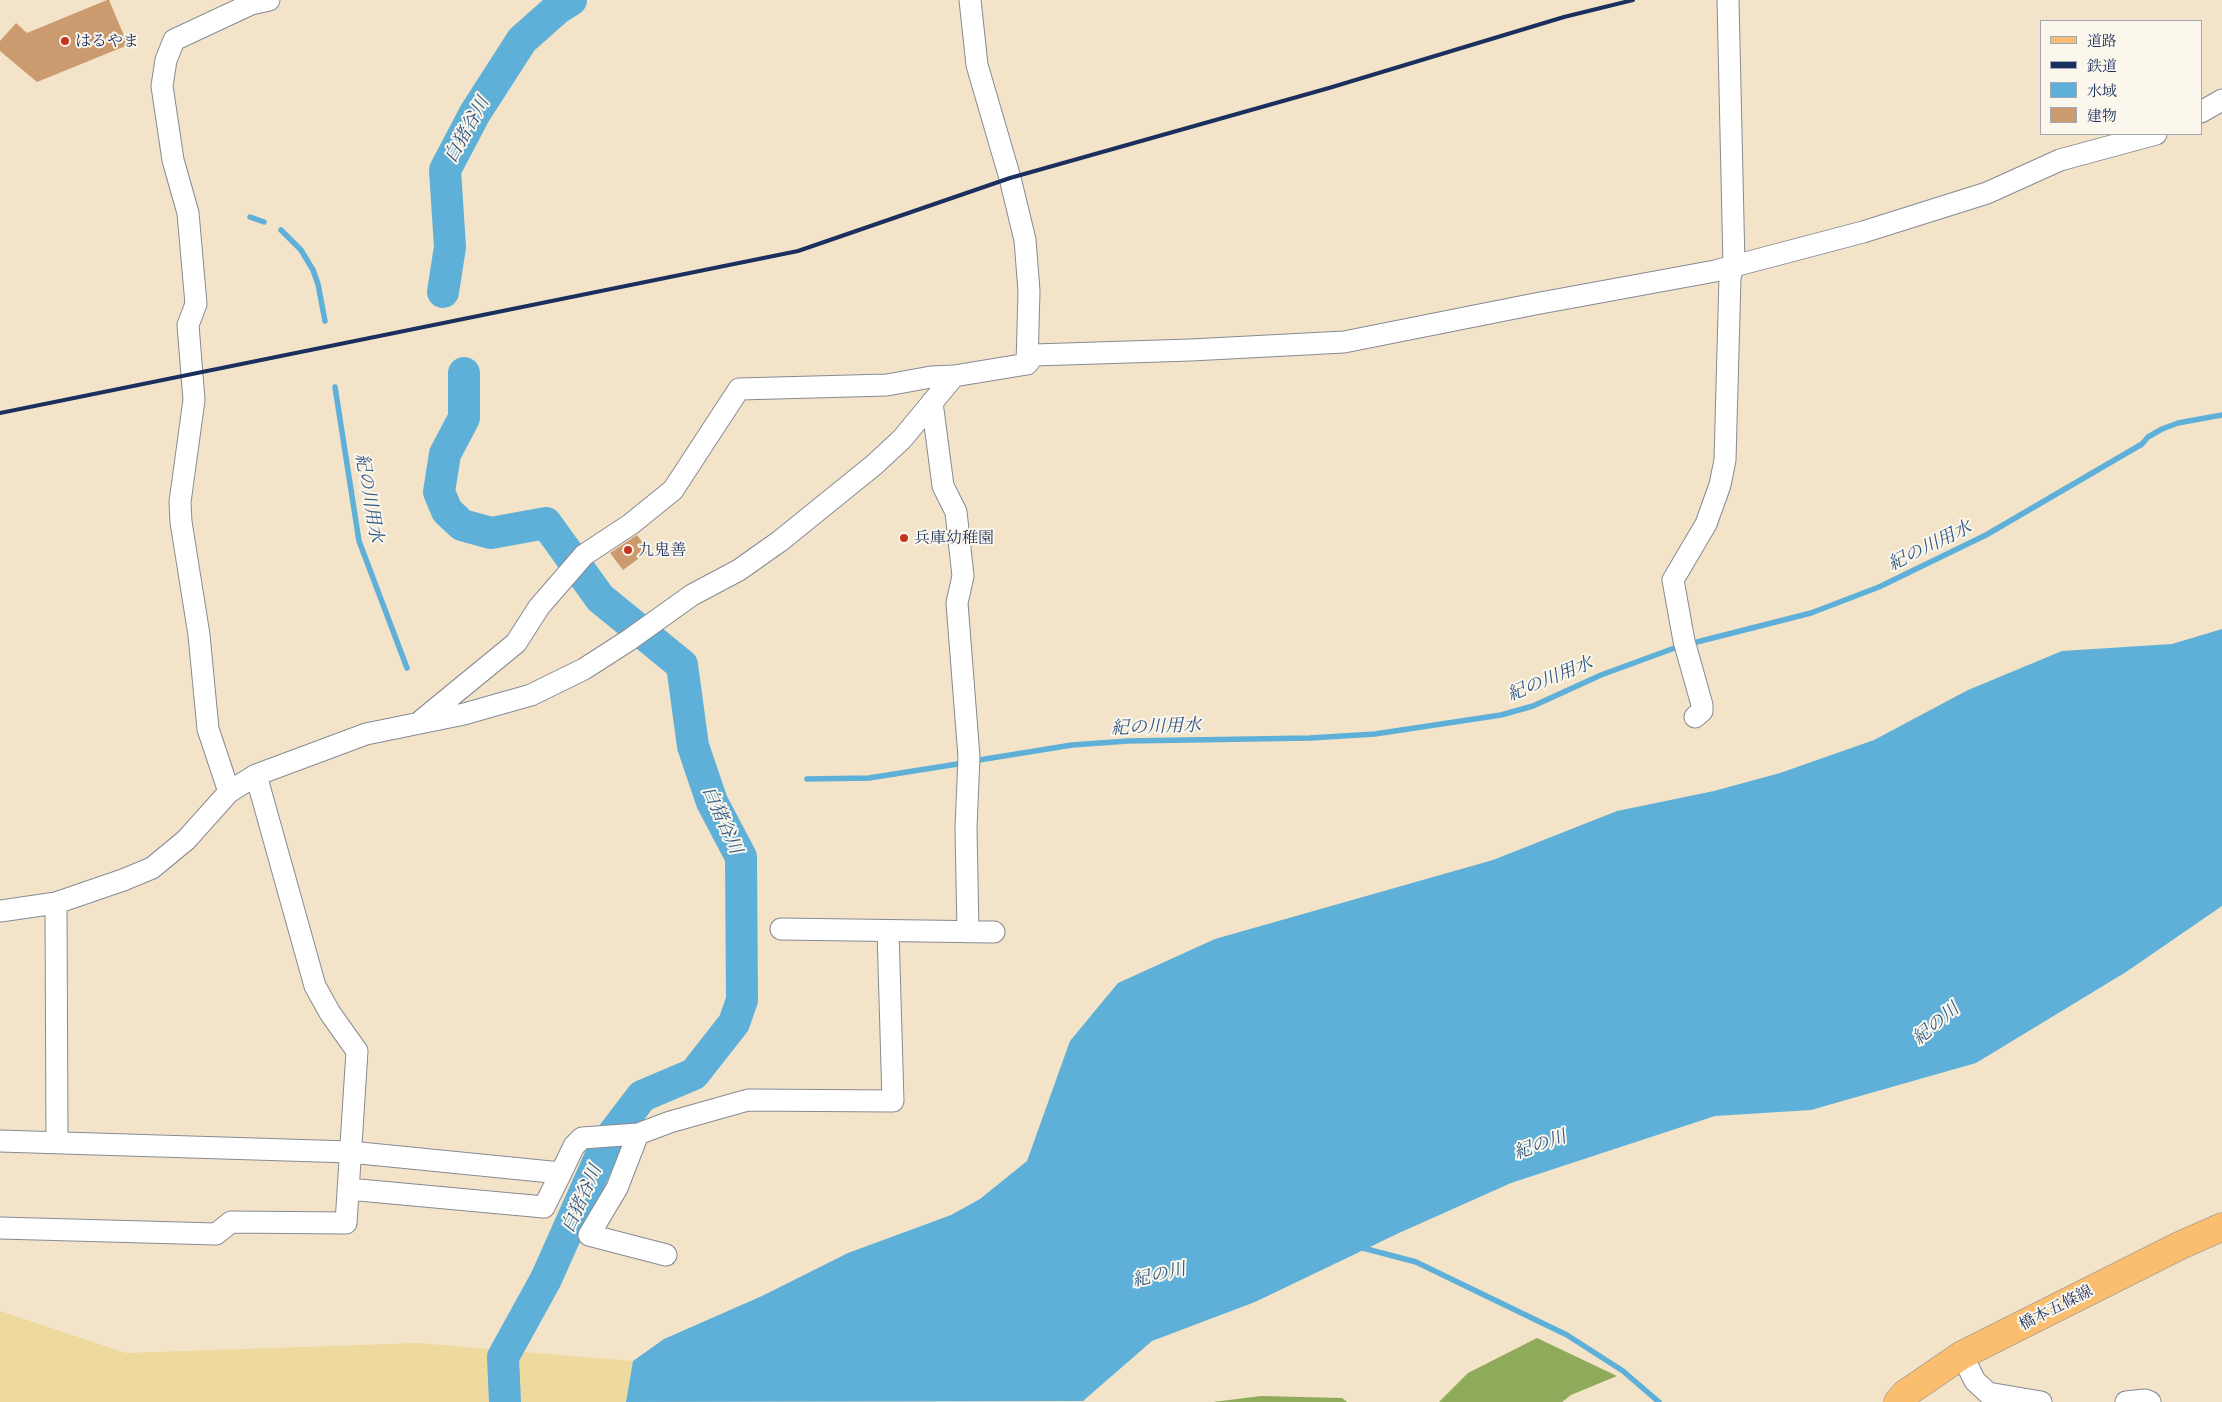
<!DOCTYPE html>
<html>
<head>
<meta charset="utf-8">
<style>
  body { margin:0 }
  #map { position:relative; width:2222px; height:1402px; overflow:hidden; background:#f3e4c9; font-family:"Libre Caslon Text","Noto Serif JP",serif }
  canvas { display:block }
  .legend { position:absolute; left:2040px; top:20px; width:162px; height:115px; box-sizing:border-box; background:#fbf7ec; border:1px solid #a1a7b3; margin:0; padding:6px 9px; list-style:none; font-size:15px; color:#1b2f5e }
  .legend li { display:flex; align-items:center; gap:10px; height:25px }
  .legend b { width:25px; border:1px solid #a1a7b3 }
</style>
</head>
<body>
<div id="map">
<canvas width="2222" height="1402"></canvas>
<ul class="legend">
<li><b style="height:6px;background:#fbbe6e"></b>道路</li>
<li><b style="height:6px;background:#1b2f5e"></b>鉄道</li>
<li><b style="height:14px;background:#5eb0d9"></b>水域</li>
<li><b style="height:14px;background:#cc9a6f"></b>建物</li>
</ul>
</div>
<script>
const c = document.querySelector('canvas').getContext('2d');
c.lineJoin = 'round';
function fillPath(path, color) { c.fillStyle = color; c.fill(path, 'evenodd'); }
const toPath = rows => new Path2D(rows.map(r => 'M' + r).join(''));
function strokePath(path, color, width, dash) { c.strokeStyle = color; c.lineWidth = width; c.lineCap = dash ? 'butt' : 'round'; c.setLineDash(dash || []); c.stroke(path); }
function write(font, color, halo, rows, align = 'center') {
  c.font = font + ' "Libre Caslon Text","Noto Serif JP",serif'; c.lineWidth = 4; c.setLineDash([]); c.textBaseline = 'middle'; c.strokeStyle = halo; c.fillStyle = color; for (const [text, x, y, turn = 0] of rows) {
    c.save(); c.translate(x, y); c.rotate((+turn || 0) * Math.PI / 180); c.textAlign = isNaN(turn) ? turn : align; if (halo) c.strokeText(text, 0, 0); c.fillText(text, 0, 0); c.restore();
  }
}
fillPath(toPath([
  [1537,1338,1617,1376,1571,1395,1562,1402,1439,1402,1468,1373],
  [1261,1396,1342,1398,1347,1402,1213,1402]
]), '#90aa5b');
fillPath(toPath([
  [0,1311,126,1353,418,1343,633,1361,626,1402,0,1402]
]), '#eeda9e');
fillPath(toPath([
  [2222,629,2222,906,2126,972,1976,1063,1811,1110,1715,1116,1511,1183,1399,1233,1255,1302,1152,1341,1083,1401,626,1402,633,1361,664,1339,762,1296,848,1253,951,1215,980,1199,1027,1161,1070,1041,1118,983,1215,939,1493,860,1617,811,1714,791,1780,773,1874,740,1968,690,2062,651,2172,644]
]), '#5eb0d9');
strokePath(toPath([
  [250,217,264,222],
  [281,230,301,250,313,270,318,284,325,321],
  [335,387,359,541,407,668],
  [1689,644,1811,613,1879,587,1986,535,2142,444,2148,437,2162,429,2178,423,2222,415],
  [973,761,1072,745,1128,741,1310,738,1375,734,1501,715,1533,706,1601,675,1680,646],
  [807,779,869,778,964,763],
  [1359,1247,1416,1262,1567,1335,1623,1371,1659,1402]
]), '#5eb0d9', 5.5);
strokePath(toPath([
  [443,292,450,247,445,170,475,113,522,40,558,8,571,0],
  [464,373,464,418,445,454,439,492,447,511,462,525,491,533,546,523,600,598,682,665,693,746,712,802,741,857,742,1000,734,1023,694,1074,642,1096,607,1142,546,1279,503,1357,505,1402]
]), '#5eb0d9', 32);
fillPath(toPath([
  [107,0,109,0,128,45,37,82,0,51,0,41,16,23,27,33],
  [637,535,649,551,623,570,610,553]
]), '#cc9a6f');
const street = toPath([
  [970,0,977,65,1010,178,1025,240,1029,291,1027,364],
  [2201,112,2222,100],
  [932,402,943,486,956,512,963,576,957,603,969,757,966,828,968,932],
  [1695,717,1702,711,1702,705,1684,641,1673,580,1706,524,1720,485,1725,460,1730,277,1734,265,1728,0],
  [422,720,516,643,539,607,584,555,631,524,673,490,739,389,887,385,931,377,954,376],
  [256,775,366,734,464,714,531,695,584,669,629,640,692,595,739,570,780,541,874,465,902,439,954,376,1027,364,1034,355,1191,350,1344,342,1535,304,1715,271,1863,232,1987,193,2060,160,2156,134],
  [229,792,208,729,199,635,181,522,180,502,194,400,188,325,196,304,188,213,173,160,162,86,166,60,174,40,251,4,269,0],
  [56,903,57,1142],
  [0,911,56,903,123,880,152,868,186,840,229,792,256,775,315,986,330,1013,357,1051,346,1223,231,1222,216,1234,0,1228],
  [781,929,994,932],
  [638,1134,617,1188,589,1235,666,1255],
  [0,1141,350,1152,561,1173,574,1146,582,1138,638,1134,670,1122,748,1100,893,1101,888,931],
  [348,1189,544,1207,561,1173],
  [1962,1355,1975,1381,1988,1393,2041,1402],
  [2126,1402,2145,1400,2150,1402]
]);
const primary = toPath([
  [1898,1402,1905,1394,1962,1355,2181,1245,2222,1227]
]);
strokePath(street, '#878a94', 23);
strokePath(primary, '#878a94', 29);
strokePath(street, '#fff', 21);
strokePath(primary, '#fbbe6e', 28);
strokePath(toPath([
  [0,413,798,251,1010,178,1329,88,1564,17,1633,0]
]), '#1b2f5e', 4);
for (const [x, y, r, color] of [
  [65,41,5,"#c8321e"],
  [904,538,5,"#c8321e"],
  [628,550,5,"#c8321e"]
]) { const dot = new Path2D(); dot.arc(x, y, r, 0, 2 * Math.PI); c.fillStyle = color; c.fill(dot); strokePath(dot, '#fbf7ec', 2); }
write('16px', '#1b2f5e', '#fbf7ec', [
  ["はるやま",75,41],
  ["兵庫幼稚園",914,538],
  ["九鬼善",638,550]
], 'left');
write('16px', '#1b2f5e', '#fbf7ec', [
  ["橋本五條線",2056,1308,-27]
]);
write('italic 18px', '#2f5683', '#fbf7ec', [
  ["白猪谷川",467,130,-61],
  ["紀の川用水",369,498,80],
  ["紀の川用水",1930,546,-26],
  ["紀の川用水",1550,679,-22],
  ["紀の川用水",1156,727,-2],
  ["白猪谷川",722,820,66],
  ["紀の川",1936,1024,-40],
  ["紀の川",1540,1145,-19],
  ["白猪谷川",582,1199,-66],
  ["紀の川",1159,1275,-13]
]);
</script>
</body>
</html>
